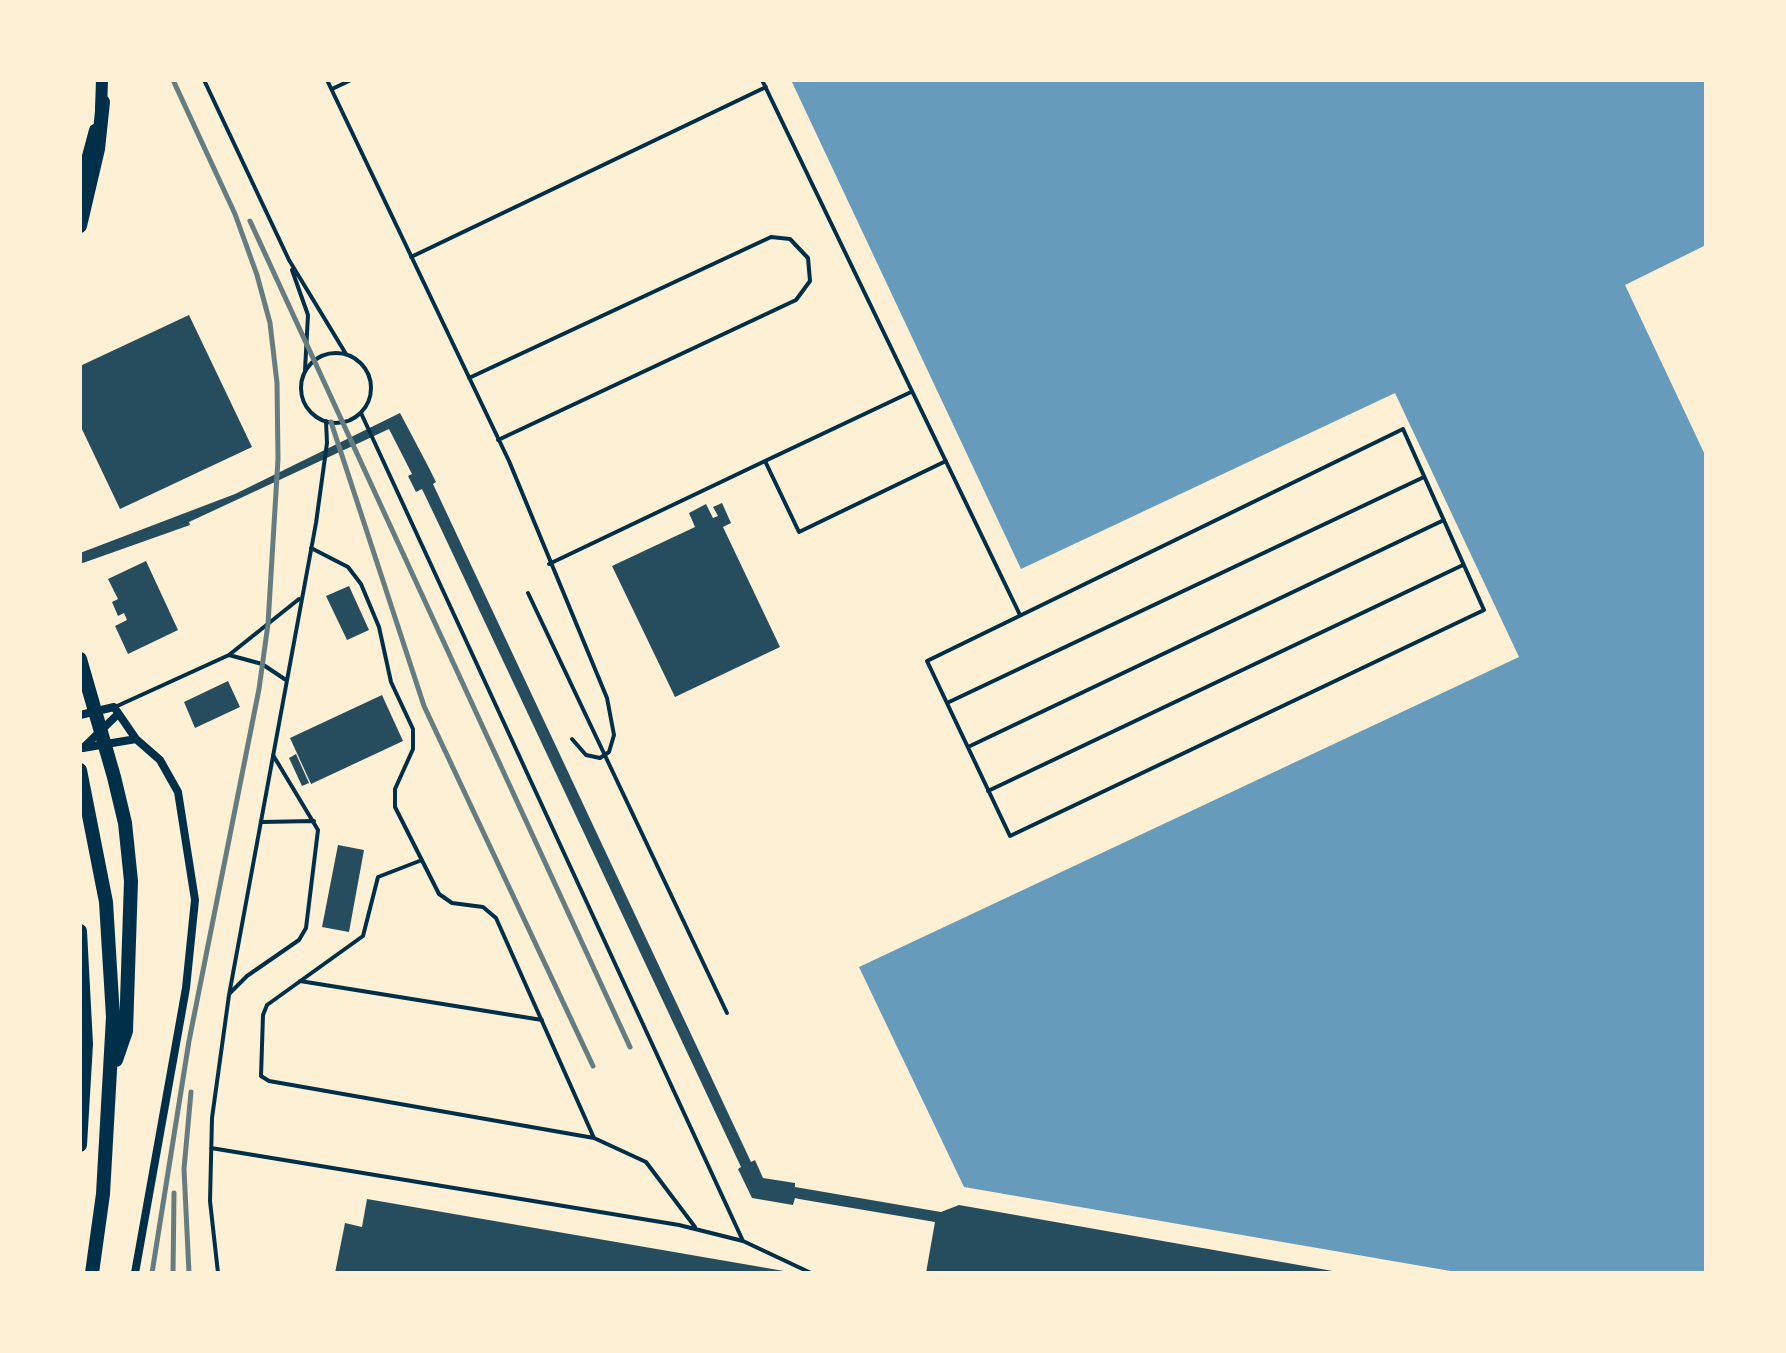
<!DOCTYPE html>
<html>
<head>
<meta charset="utf-8">
<style>
  body { margin:0 }
  #map { position:relative; width:1786px; height:1353px; overflow:hidden; background:#fdf0d5; font-family:Barlow,sans-serif }
  canvas { display:block }
  .frame { position:absolute; inset:0; border:82px solid #fdf0d5; pointer-events:none }
</style>
</head>
<body>
<div id="map">
<canvas width="1786" height="1353"></canvas>
<div class="frame"></div>
</div>
<script>
const c = document.querySelector('canvas').getContext('2d');
c.lineJoin = 'round';
function fillPath(path, color) { c.fillStyle = color; c.fill(path, 'evenodd'); }
const toPath = rows => new Path2D(rows.map(r => 'M' + r).join(''));
function strokePath(path, color, width, dash) { c.strokeStyle = color; c.lineWidth = width; c.lineCap = dash ? 'butt' : 'round'; c.setLineDash(dash || []); c.stroke(path); }
fillPath(toPath([
  [791,80,1706,80,1706,245,1625,285,1706,457,1706,1273,1462,1273,964,1187,859,967,1519,657,1395,393,1021,569]
]), '#669bbc');
fillPath(toPath([
  [189,315,252,447,120,509,80,425,80,366],
  [400,413,428,466,436,482,433,484,751,1162,755,1160,763,1178,795,1183,795,1187,941,1212,959,1205,1344,1273,926,1273,935,1222,799,1199,795,1198,793,1205,752,1198,738,1169,741,1167,442,531,422,489,416,492,408,476,412,474,389,429,189,522,190,525,80,564,80,553,235,494],
  [722,503,731,523,723,527,780,647,675,697,612,566,695,527,689,513,706,504,713,518,718,516,713,507],
  [146,561,178,630,128,654,115,626,127,620,124,613,118,616,112,602,118,599,108,579],
  [349,586,369,630,347,640,326,596],
  [228,681,240,707,195,728,184,702],
  [382,695,403,741,311,784,290,738],
  [296,754,309,783,302,786,289,758],
  [338,845,364,850,349,932,322,927],
  [367,1199,784,1271,784,1273,335,1273,345,1223,362,1227]
]), '#264d5e');
strokePath(toPath([
  [204,80,289,260,346,354],
  [327,80,509,461,607,698,614,735,609,752,600,758,586,755,572,739],
  [762,80,1020,615],
  [332,89,351,80],
  [411,257,766,87],
  [292,270,308,315,305,370],
  '301 388a35 35 0 1 1 70 0a35 35 0 1 1-70 0Z',
  [469,378,771,237,790,239,808,258,810,281,796,300,498,440],
  [361,413,743,1241],
  [1403,429,1484,610,1010,836,927,661,1403,429],
  [765,461,911,392],
  [311,548,348,567,361,584,379,627,391,682,413,729,413,749,395,789,395,807,439,894,452,903,483,907,496,918,594,1138,269,1081,261,1076,263,1015,267,1005,363,936,378,877,422,860],
  [549,564,765,461,799,532,946,461],
  [528,593,727,1013],
  [229,655,262,664,286,680],
  [947,703,1424,477],
  [115,707,229,655,299,599],
  [968,747,1444,520],
  [988,791,1463,565],
  [262,822,314,821],
  [300,981,542,1020],
  [230,993,247,976,299,940,306,928,318,830,273,755],
  [594,1138,646,1162,695,1227],
  [211,1148,679,1225,743,1241,811,1273],
  [218,1273,210,1201,212,1118,229,995,316,523,327,443,326,421]
]), '#003049', 4);
strokePath(toPath([
  [80,715,114,707,136,739,160,760,178,792,195,900,186,988,135,1273],
  [84,747,118,714],
  [83,748,136,739]
]), '#003049', 8);
strokePath(toPath([
  [101,109,102,80],
  [80,186,95,130]
]), '#003049', 12);
strokePath(toPath([
  [80,226,98,149,103,102],
  [80,659,114,777,125,823,131,881,126,1031,116,1060],
  [80,770,106,902,113,1017,103,1194,92,1273],
  [80,931,86,1044,80,1145]
]), '#003049', 14);
strokePath(toPath([
  [250,221,630,1047],
  [331,422,424,706,593,1066],
  [152,1273,189,1041,259,689,268,624,278,459,277,383,270,323,257,275,235,214,173,80],
  [173,1273,174,1193],
  [189,1273,184,1169,191,1092]
]), '#657d81', 5);
</script>
</body>
</html>
